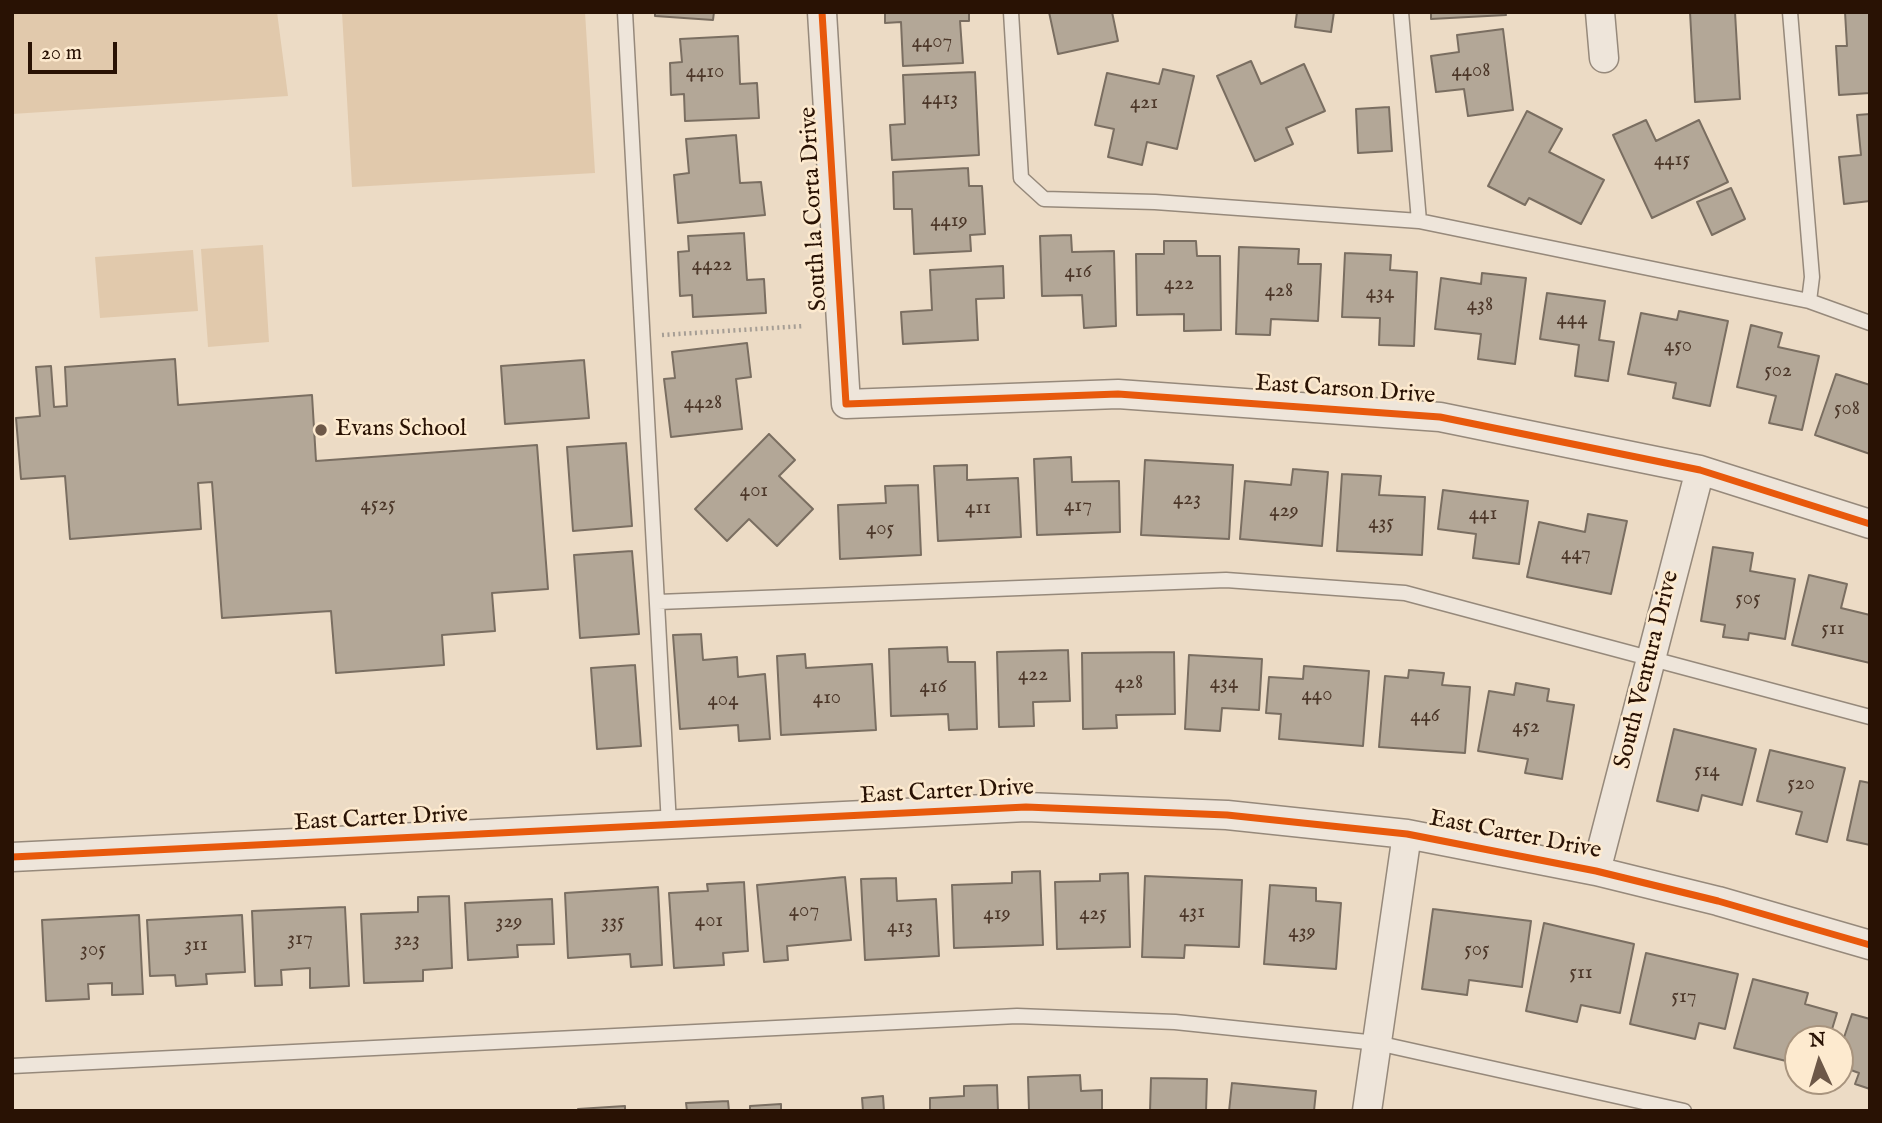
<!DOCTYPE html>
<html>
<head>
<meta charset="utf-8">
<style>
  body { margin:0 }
  #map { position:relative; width:1882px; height:1123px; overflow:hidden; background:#ecdbc5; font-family:"IM FELL English",serif }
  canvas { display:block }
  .frame { position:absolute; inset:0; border:14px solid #291204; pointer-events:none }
  .north { position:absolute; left:1784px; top:1025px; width:70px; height:70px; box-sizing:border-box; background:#fdeacf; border:2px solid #a8947e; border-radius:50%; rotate:356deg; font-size:19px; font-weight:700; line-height:28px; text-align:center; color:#291204 }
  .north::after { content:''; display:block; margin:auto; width:24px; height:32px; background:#6d5848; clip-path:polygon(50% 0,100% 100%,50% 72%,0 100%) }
  .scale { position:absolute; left:28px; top:42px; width:89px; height:32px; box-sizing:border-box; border:4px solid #291204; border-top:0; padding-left:9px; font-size:21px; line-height:24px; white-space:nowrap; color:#291204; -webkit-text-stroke:5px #fdeacf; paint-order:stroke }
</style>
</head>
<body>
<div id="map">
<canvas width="1882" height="1123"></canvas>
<div class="frame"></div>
<div class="north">N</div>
<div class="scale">20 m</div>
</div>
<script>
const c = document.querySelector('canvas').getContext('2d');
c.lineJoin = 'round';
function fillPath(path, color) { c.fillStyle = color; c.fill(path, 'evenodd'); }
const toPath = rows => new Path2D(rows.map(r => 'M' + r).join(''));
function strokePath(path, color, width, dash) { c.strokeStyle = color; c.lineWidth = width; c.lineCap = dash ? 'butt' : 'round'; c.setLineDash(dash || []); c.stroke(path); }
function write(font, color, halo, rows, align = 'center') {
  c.font = font + ' "IM FELL English",serif'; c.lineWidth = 5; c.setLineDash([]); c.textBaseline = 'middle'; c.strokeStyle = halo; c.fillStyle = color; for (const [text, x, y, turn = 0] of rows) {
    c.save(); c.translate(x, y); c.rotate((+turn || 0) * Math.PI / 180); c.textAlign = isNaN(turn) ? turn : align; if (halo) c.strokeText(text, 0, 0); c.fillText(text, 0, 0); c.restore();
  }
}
fillPath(toPath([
  [12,12,277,12,288,96,12,114],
  [342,12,585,12,595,173,352,187],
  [263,245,269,342,208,347,201,249],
  [193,250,198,311,100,318,95,257]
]), '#e1c9ac');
const building = toPath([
  [655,12,714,12,713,20,655,16,655,12],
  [885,12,969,12,969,21,960,21,963,63,903,66,901,22,885,23,885,12],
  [1049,12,1112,12,1118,41,1058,54,1049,12],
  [1297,12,1334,12,1331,32,1295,27,1297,12],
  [1431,12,1505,12,1506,15,1431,19,1431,12],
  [1690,12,1735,12,1740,99,1695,102,1690,12],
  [1845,12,1870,12,1870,93,1839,95,1836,46,1847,46,1845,12],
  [1503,29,1513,110,1468,116,1464,89,1436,92,1431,56,1459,52,1457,35,1503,29],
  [738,36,740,84,757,83,759,118,685,121,684,94,671,95,670,63,682,62,680,39,738,36],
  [1251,61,1261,84,1304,64,1325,111,1286,128,1293,144,1255,161,1217,76,1251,61],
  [1163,69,1194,76,1177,149,1147,142,1142,165,1108,157,1114,129,1095,125,1107,73,1159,84,1163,69],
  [975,72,979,155,892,160,890,125,905,124,903,75,975,72],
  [1389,107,1392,151,1358,153,1356,109,1389,107],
  [1527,111,1562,129,1549,152,1604,180,1581,224,1529,198,1525,205,1488,186,1527,111],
  [1870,114,1870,201,1844,204,1839,157,1861,155,1857,115,1870,114],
  [1646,120,1656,141,1699,120,1728,182,1652,218,1613,135,1646,120],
  [736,135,740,183,761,182,765,215,678,223,674,175,689,173,686,139,736,135],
  [968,168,969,186,982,186,985,234,970,235,971,251,914,254,912,209,894,209,893,172,968,168],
  [1731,188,1745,219,1712,235,1697,202,1731,188],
  [744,233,747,280,764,279,766,313,693,317,692,295,680,296,678,252,689,251,688,236,744,233],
  [1071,235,1072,252,1114,251,1116,326,1084,328,1082,295,1042,296,1040,236,1071,235],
  [1164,241,1196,241,1197,256,1220,256,1221,330,1184,331,1184,314,1137,315,1136,254,1164,254,1164,241],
  [1239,247,1299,249,1298,264,1321,264,1318,321,1271,319,1270,335,1236,334,1239,247],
  [1345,253,1391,255,1390,270,1417,272,1414,346,1379,345,1380,318,1342,317,1345,253],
  [1003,266,1004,298,976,299,978,340,903,344,901,312,932,310,930,270,1003,266],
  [1482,273,1526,278,1515,364,1478,359,1481,334,1435,329,1441,278,1481,284,1482,273],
  [1547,293,1605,301,1599,340,1614,342,1608,381,1575,376,1579,345,1540,339,1547,293],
  [1679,311,1728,321,1710,406,1673,398,1676,383,1628,374,1641,313,1677,320,1679,311],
  [1751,325,1782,333,1778,347,1819,356,1802,430,1769,423,1776,396,1737,387,1751,325],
  [747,343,751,377,736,379,742,429,671,437,664,379,675,378,672,352,747,343],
  [175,359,178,405,312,395,316,461,537,445,548,589,492,593,495,631,442,635,444,665,336,673,331,611,222,618,212,482,198,483,201,529,70,539,65,476,21,479,16,418,40,416,36,367,51,366,54,407,67,406,65,367,175,359],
  [584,360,589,418,505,424,501,366,584,360],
  [1836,374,1870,385,1870,454,1815,435,1836,374],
  [769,434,795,460,779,476,813,509,777,546,749,519,727,541,695,509,769,434],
  [626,443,632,526,573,531,567,447,626,443],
  [1071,457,1072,482,1119,481,1120,532,1037,535,1034,459,1071,457],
  [1145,460,1233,465,1229,539,1141,535,1145,460],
  [967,465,967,480,1018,478,1021,537,938,541,934,466,967,465],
  [1293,469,1328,472,1322,546,1240,539,1245,481,1291,485,1293,469],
  [1342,474,1381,476,1379,495,1425,497,1422,555,1337,551,1342,474],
  [918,485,921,555,840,559,838,505,886,503,885,486,918,485],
  [1443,490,1528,501,1519,564,1473,558,1476,534,1438,529,1443,490],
  [1588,514,1627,521,1611,594,1527,577,1539,522,1585,532,1588,514],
  [1713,547,1753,553,1750,571,1795,579,1785,639,1749,633,1748,640,1723,637,1725,625,1701,621,1713,547],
  [632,551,639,634,580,638,574,555,632,551],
  [1809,575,1847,584,1841,608,1870,615,1870,663,1792,645,1809,575],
  [701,634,703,660,737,657,738,677,765,674,770,739,739,741,738,725,680,729,673,635,701,634],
  [947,647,948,662,975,662,977,729,949,730,948,714,891,716,889,649,947,647],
  [1068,650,1070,701,1033,702,1034,726,999,727,997,652,1068,650],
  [1174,652,1175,714,1116,715,1117,728,1083,729,1082,653,1174,652],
  [805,654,806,668,872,664,876,730,781,735,777,656,805,654],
  [1189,655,1262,659,1259,710,1222,708,1220,731,1185,729,1189,655],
  [635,665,641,746,597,749,591,668,635,665],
  [1304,666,1369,671,1363,746,1279,739,1281,714,1266,713,1269,677,1303,679,1304,666],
  [1409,670,1444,673,1442,685,1470,687,1465,753,1379,747,1385,676,1408,678,1409,670],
  [1516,683,1549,689,1547,701,1574,705,1562,779,1525,773,1528,759,1478,751,1489,691,1514,695,1516,683],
  [1674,729,1756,749,1742,805,1702,795,1698,811,1657,801,1674,729],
  [1770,750,1845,768,1827,842,1796,834,1802,812,1757,801,1770,750],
  [1860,781,1870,783,1870,845,1847,840,1860,781],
  [1040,871,1043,945,954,948,952,885,1012,883,1012,872,1040,871],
  [1128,873,1130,947,1057,949,1055,882,1100,881,1100,874,1128,873],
  [1145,876,1242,880,1239,947,1185,945,1184,958,1142,957,1145,876],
  [845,877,851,940,787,946,788,960,764,962,757,885,845,877],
  [896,878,897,901,936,899,939,956,865,960,861,879,896,878],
  [744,882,748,951,723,953,724,965,674,968,669,893,708,891,707,884,744,882],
  [1270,885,1316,888,1316,901,1341,903,1336,969,1264,964,1270,885],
  [658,887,662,965,631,967,630,954,568,958,565,893,658,887],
  [449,896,452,968,423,970,423,981,364,983,361,914,418,912,418,897,449,896],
  [552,899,554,944,517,945,518,957,468,960,465,903,552,899],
  [345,907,349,986,310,988,310,968,281,970,282,985,255,986,252,911,345,907],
  [1433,909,1531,921,1522,987,1469,980,1467,995,1422,989,1433,909],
  [139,915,143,994,112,995,112,983,88,984,89,999,46,1001,42,920,139,915],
  [242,915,245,972,206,974,207,984,176,986,175,975,150,976,147,920,242,915],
  [1544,923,1634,944,1620,1013,1581,1005,1577,1022,1526,1011,1544,923],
  [1646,953,1738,974,1725,1029,1699,1023,1695,1039,1630,1024,1646,953],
  [1753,979,1808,993,1805,1004,1837,1013,1829,1039,1798,1039,1798,1064,1734,1048,1753,979],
  [1852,1014,1870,1019,1870,1089,1855,1084,1859,1073,1840,1066,1840,1049,1852,1014],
  [1080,1075,1081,1091,1102,1090,1102,1111,1029,1111,1028,1077,1080,1075],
  [1151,1078,1207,1079,1206,1111,1150,1111,1151,1078],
  [1232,1083,1316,1091,1314,1111,1229,1111,1232,1083],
  [997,1085,998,1111,921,1111,930,1110,930,1098,964,1096,964,1086,997,1085],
  [883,1096,884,1111,863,1111,862,1098,883,1096],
  [728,1101,729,1111,687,1111,686,1103,728,1101],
  [781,1104,781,1111,750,1111,750,1106,781,1104],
  [625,1106,625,1111,578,1111,578,1109,625,1106]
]);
fillPath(building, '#b3a797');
strokePath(building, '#7a6e61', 2);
const lane = toPath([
  [625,12,669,825],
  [1011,12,1021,178,1044,199,1155,202,1419,221,1809,301,1870,323],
  [1401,12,1419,221],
  [1790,12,1812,277,1809,301],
  [658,602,1226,580,1405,593,1870,717],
  [12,1066,1017,1016,1175,1022,1377,1043,1684,1111]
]);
const street = toPath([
  [822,12,846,404,1118,394,1440,417,1700,470,1870,524],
  [1600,12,1604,58],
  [12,857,1026,807,1227,815,1407,834,1596,871,1718,901,1870,945],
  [1596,871,1700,470],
  [1367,1111,1407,834]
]);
strokePath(lane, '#96897b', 17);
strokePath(street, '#96897b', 31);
strokePath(toPath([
  [662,335,804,326]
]), '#a69e95', 4.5, [2, 3.5]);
strokePath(lane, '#eee5da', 14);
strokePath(street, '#eee5da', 28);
strokePath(toPath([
  [822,12,846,404,1118,394,1440,417,1700,470,1870,524],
  [12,857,1026,807,1227,815,1407,834,1596,871,1718,901,1870,945]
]), '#e8590c', 7);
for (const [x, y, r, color] of [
  [321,430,7,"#6d5848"]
]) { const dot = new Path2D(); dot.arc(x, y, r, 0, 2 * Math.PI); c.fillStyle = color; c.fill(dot); strokePath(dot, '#fdeacf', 2.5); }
write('21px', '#4c3729', null, [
  ["4407",932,43],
  ["4408",1471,72],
  ["4410",705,73],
  ["4413",940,100],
  ["421",1144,104],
  ["4415",1672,161],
  ["4419",949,222],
  ["4422",712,266],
  ["416",1078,273],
  ["422",1179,285],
  ["428",1279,292],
  ["434",1380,294],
  ["438",1480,306],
  ["444",1572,320],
  ["450",1678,347],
  ["502",1778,372],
  ["4428",703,404],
  ["508",1847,410],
  ["401",754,492],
  ["423",1187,500],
  ["4525",378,506],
  ["417",1078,507],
  ["411",978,509],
  ["429",1284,512],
  ["441",1483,515],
  ["435",1381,524],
  ["405",880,530],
  ["447",1576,555],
  ["505",1748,600],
  ["511",1833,630],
  ["422",1033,676],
  ["428",1129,684],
  ["434",1224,684],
  ["416",933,688],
  ["440",1317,696],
  ["410",827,699],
  ["404",723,701],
  ["446",1425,717],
  ["452",1526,728],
  ["514",1707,772],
  ["520",1801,785],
  ["407",804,912],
  ["431",1192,913],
  ["419",997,915],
  ["425",1093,915],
  ["401",709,922],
  ["329",509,923],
  ["335",613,923],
  ["413",900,928],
  ["439",1302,933],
  ["317",300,940],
  ["323",407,941],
  ["311",196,946],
  ["305",93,951],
  ["505",1477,951],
  ["511",1581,974],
  ["517",1684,998]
]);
write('24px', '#291204', '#fdeacf', [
  ["South la Corta Drive",815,209,-93],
  ["East Carson Drive",1345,391,4],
  ["South Ventura Drive",1648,670,-76],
  ["East Carter Drive",947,793,-3],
  ["East Carter Drive",381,820,-3],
  ["East Carter Drive",1515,836,11]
]);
write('24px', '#291204', '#fdeacf', [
  ["Evans School",335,430]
], 'left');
</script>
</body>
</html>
